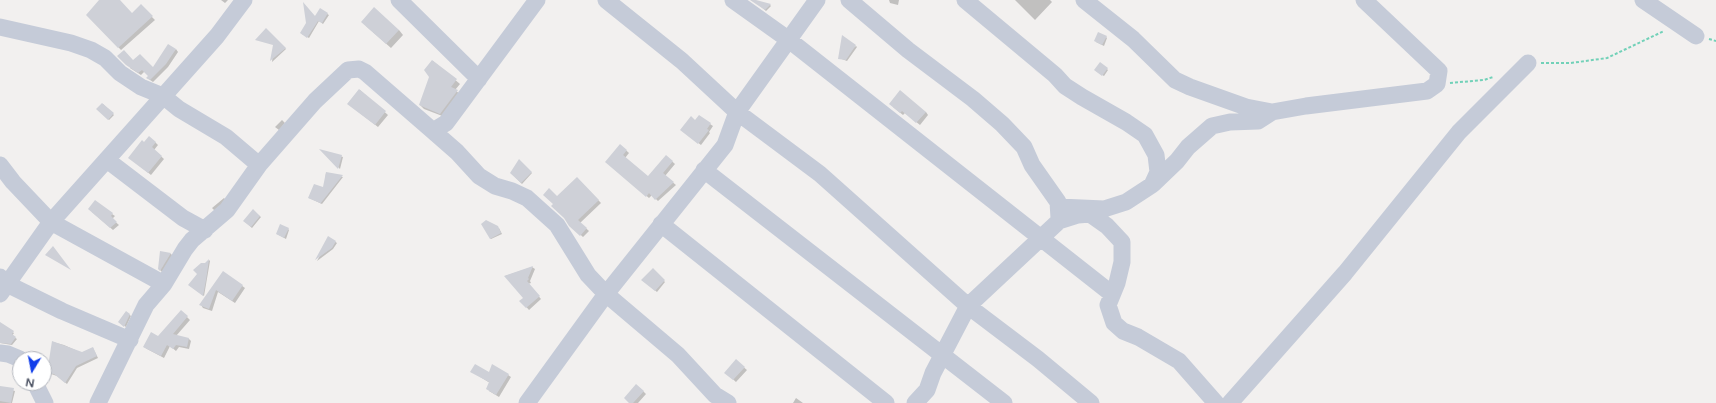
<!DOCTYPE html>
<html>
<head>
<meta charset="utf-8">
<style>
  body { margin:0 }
  #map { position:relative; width:1716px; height:403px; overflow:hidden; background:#f2f0ef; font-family:"Varela Round",sans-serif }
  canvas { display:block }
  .north { position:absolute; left:12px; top:351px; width:40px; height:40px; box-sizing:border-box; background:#fff; border:1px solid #b5b8bf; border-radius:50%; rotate:190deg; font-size:11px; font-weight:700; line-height:16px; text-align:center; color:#464d5e }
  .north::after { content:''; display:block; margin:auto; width:14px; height:18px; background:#113eea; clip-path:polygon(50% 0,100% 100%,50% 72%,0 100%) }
</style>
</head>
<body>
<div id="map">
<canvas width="1716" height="403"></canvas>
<div class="north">N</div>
</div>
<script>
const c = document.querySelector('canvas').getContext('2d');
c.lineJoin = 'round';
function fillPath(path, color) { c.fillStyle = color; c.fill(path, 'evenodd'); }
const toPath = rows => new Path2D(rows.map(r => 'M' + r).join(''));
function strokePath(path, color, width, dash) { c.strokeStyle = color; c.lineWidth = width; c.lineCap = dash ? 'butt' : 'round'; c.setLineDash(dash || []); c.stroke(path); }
fillPath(toPath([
  [100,0,119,0,132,14,141,6,155,20,121,50,87,15],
  [221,0,228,0,225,3],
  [753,0,770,5,771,6,766,11],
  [889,0,899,0,898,5,890,3],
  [1015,0,1050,0,1052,2,1035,20],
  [320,10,329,15,323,24,319,21,309,38,302,34],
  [366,26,399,30,403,35,391,48],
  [266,29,286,49,272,62,274,45],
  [1106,37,1107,38,1104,46,1096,42],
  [856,46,857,47,847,61,839,58],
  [176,49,178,52,168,67,153,82,147,78,149,75,145,71,141,75,130,68,133,62,153,69],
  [433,61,460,84,455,90,461,95,445,117,424,109,420,105,431,76],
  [1100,63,1108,70,1104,76,1096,71],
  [360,90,388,115,378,127,352,107],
  [103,104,114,115,109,120,98,109],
  [893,107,926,112,928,115,920,125,905,113,903,115],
  [282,120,285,123,279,130,275,127],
  [695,121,710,124,713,126,709,132,710,133,701,145,684,132],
  [155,142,158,145,154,150,164,159,151,175,132,160,144,143],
  [620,145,629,153,625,158,648,178,666,156,675,164,665,176,676,185,658,201,652,195,649,198,609,164],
  [323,151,343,157,340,169,339,168],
  [519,161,532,173,522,184,511,173],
  [326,173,343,177,322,204,309,198,324,188],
  [577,178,601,203,580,223,589,231,583,237,570,225,557,197],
  [224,198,226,200,216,212,212,208],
  [253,211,261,217,252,228,244,221],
  [92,212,112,214,115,216,112,219,119,225,113,230],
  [499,228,502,234,491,239,490,238],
  [288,229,289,230,286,239,277,234],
  [329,238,337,243,333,249,317,261],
  [161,252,171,254,173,256,162,272,159,269],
  [209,260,210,261,204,296,189,285],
  [532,267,535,269,530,281,531,283,528,284,541,299,529,310,521,301,524,298,505,276],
  [653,270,665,282,657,292,642,280],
  [223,272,245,288,235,303,218,292,212,311,203,308,201,305],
  [181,311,190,320,176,336,189,339,191,341,189,349,179,347,176,351,170,346,164,358,147,349,144,347,159,337],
  [126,312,131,316,126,327,119,322],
  [0,324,14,333,12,336,17,339,12,345,0,343],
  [53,342,64,345,82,353,93,348,98,358,77,368,67,384,57,376,48,373],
  [736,361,747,370,736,382,726,373],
  [472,372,508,375,511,377,499,397,489,391,490,383],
  [0,387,15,391,12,403,0,403],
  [643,391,646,394,638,403,630,403],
  [796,398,803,403,793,403]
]), '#0003');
fillPath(toPath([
  [99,0,120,0,132,13,141,4,153,16,118,48,86,15],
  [750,0,756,0,771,4,765,10],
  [303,2,315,16,320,8,328,13,322,23,318,21,307,38,300,33,306,23],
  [374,7,399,30,386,44,361,22],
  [266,28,287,49,286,48,270,61,273,45,255,40],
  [1098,32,1107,36,1102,45,1094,41],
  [842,35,856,45,846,60,838,59],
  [168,44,176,49,166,64,150,80,146,78,148,76,142,70,138,73,126,65,117,56,124,50,133,60,140,54,153,67],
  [432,60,457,79,451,87,458,90,440,114,419,105,429,77,424,70],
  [1100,62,1108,68,1102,76,1094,70],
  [359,89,386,111,375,125,347,104],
  [900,90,926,112,916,123,902,111,900,113,889,104],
  [102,103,114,113,108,120,96,109],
  [699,115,711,123,707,129,709,130,698,144,680,130,691,116,695,120],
  [149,136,156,142,152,147,162,156,148,173,128,158,142,140,144,142],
  [620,144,627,150,623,155,648,176,666,155,673,161,663,173,674,182,655,200,649,193,646,197,605,162],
  [319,149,342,155,338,169],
  [519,159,532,172,521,183,510,173],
  [326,172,343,175,320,204,320,203,308,198,314,184,323,187],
  [577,177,599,200,578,220,587,228,580,236,569,226,564,218,551,206,553,204,543,195,549,188,557,196],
  [95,200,113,213,111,216,117,222,110,228,88,209],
  [253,209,260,216,251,227,243,221],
  [486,220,498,226,501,233,490,239,481,224],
  [280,224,289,228,284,238,276,234],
  [328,236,336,241,332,248,315,260],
  [53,246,71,270,45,255],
  [160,251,171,253,160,271,158,269],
  [209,259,206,280,203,296,188,285,197,274,193,270,201,263,205,263],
  [533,266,528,278,529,279,527,281,540,296,526,308,519,301,523,298,504,276],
  [653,268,665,280,655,291,641,280],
  [223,271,243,285,232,301,216,290,209,309,199,305],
  [181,310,188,316,173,334,189,338,187,347,176,345,173,349,167,345,161,356,143,347,151,332,158,336],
  [126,311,130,314,124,327,118,322],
  [0,322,14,331,12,334,16,337,11,344,0,343],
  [52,341,82,352,93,347,97,356,76,366,65,383,54,374,47,373],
  [736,359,745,367,733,380,724,373],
  [475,364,489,372,492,364,509,374,496,395,486,389,489,382,470,372],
  [636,384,644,391,633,403,629,403,624,398],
  [0,386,14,388,11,403,0,401]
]), '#ced0d7');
strokePath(toPath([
  [1709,39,1716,41],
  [1541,63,1571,63,1607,58,1664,31],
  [1450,83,1484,80,1493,77]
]), '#72d1b8', 2, [3, 2]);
strokePath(toPath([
  [399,0,479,79],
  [537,0,446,123,433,131,457,152,479,176,495,186,512,191,527,198,557,225,588,275,606,294,678,355,715,395,728,403],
  [606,0,682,61,737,112,820,174,968,306,1038,359,1091,403],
  [733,0,789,40,1112,294],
  [849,0,908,50,973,99,1002,124,1024,147,1032,165,1058,202,1059,218],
  [965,0,1055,75,1065,86,1082,97,1126,122,1145,135,1156,155,1158,172,1152,185,1126,202,1104,209,1059,207],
  [1084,0,1133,39,1175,80,1190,87,1246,107,1272,112,1306,106,1427,91,1437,84,1439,71,1364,0],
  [1643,0,1696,36],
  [0,27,71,43,91,50,105,58,120,73,141,87,163,96,179,109,226,137,259,165],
  [107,160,183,218,205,230],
  [0,165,13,182,51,222,164,284],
  [704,170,1004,403],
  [1153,184,1177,161,1188,147,1212,126,1230,122,1258,121,1272,112],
  [661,224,886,403],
  [0,277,7,284,62,311,130,340],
  [0,294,51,222,217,36,244,0],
  [0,353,8,354,20,359],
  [35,383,45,403],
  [98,403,146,305,164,284,185,249,192,240,227,210,259,165,315,101,348,70,359,69,365,72,433,131],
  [527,403,606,294,725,145,737,112,817,0],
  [915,403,927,390,933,373,968,306,1059,221,1078,215,1090,214,1107,226,1122,242,1122,262,1117,283,1108,305,1114,323,1123,331,1138,337,1179,361,1216,403],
  [1230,403,1345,273,1459,132,1528,63]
]), '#c5cbd8', 17);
</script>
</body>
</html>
